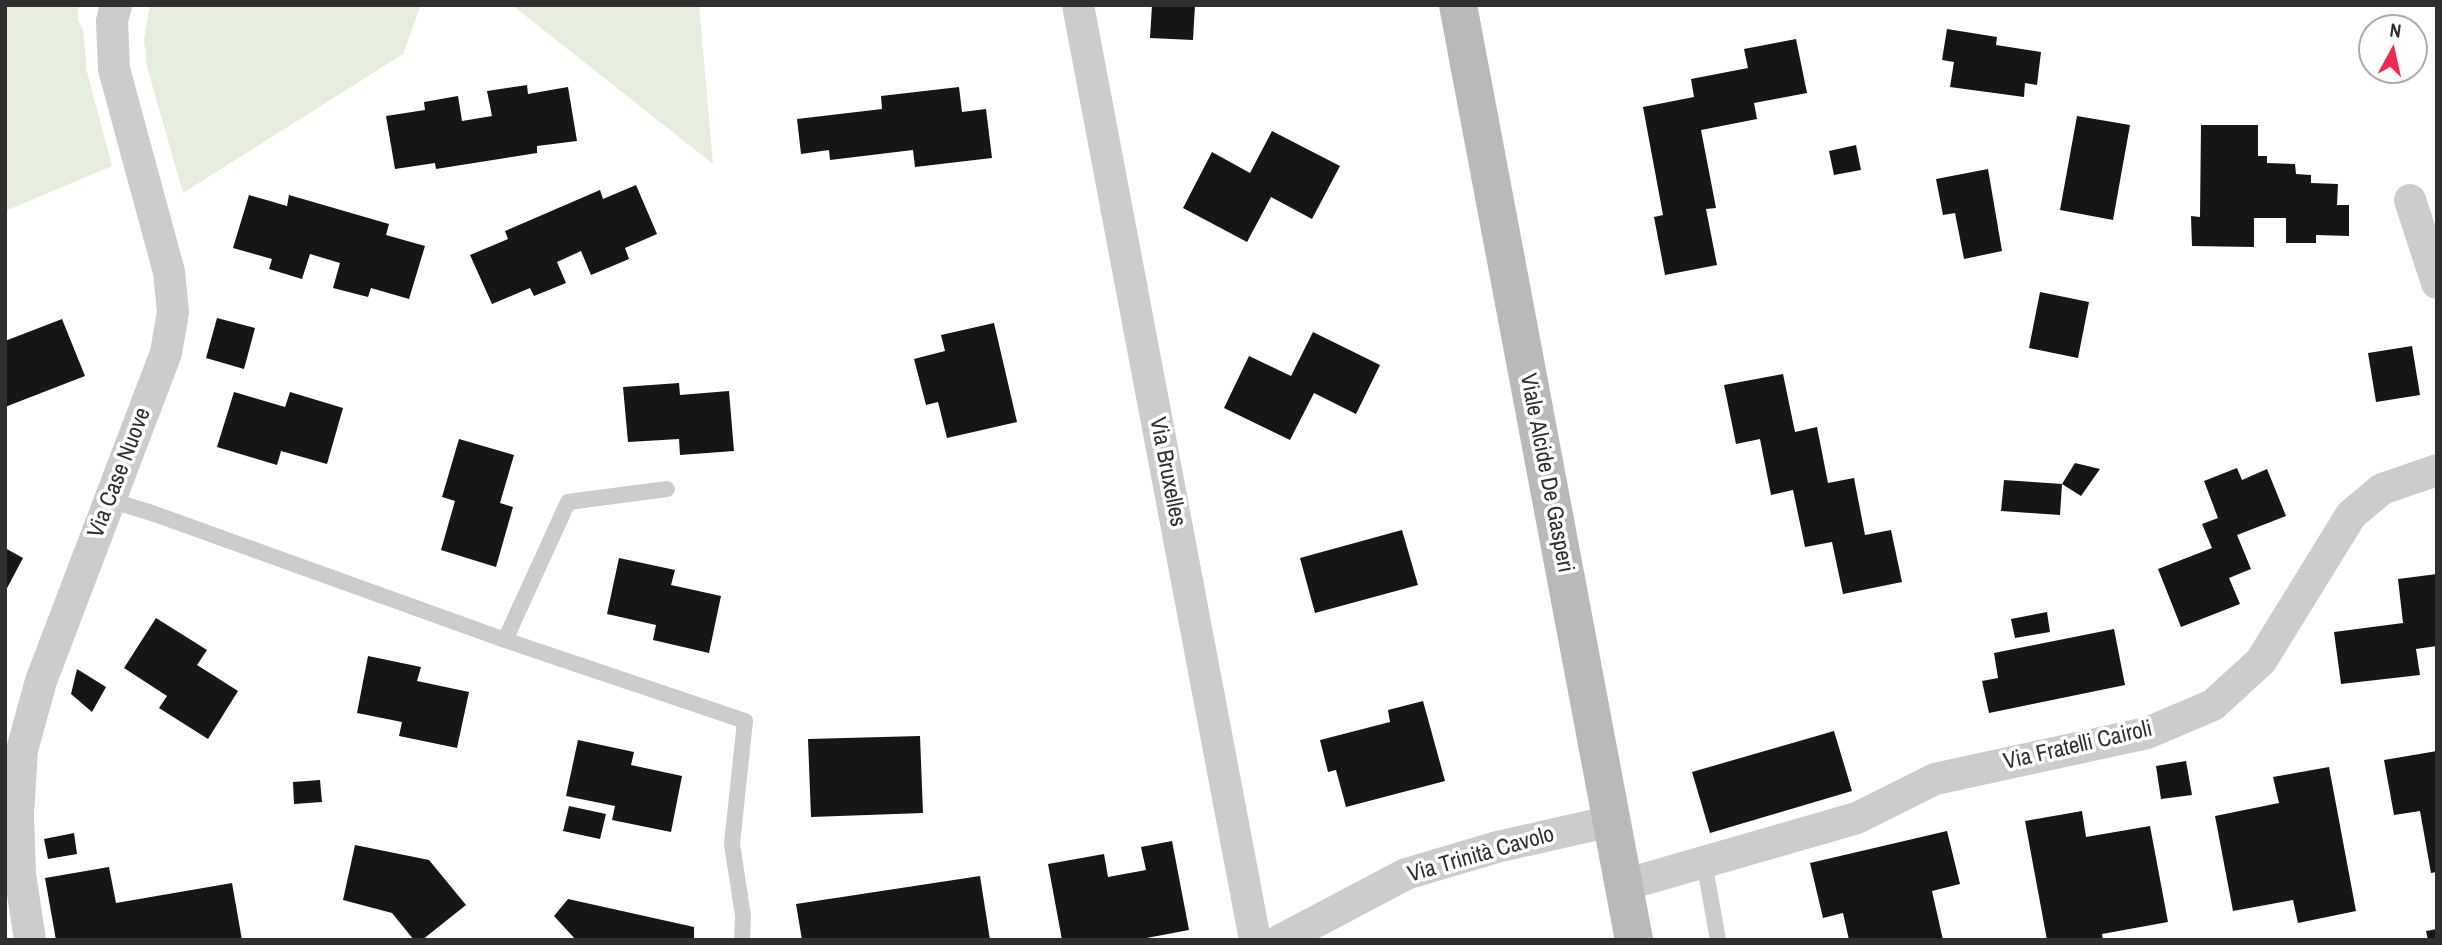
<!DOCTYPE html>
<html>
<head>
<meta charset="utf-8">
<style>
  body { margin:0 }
  #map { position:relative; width:2442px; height:945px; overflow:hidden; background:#fff; font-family:"Archivo Narrow",sans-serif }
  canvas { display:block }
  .frame { position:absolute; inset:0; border:7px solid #2f2f2f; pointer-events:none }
  .north { position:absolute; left:2358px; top:14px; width:70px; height:70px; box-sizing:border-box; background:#fff; border:2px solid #acacac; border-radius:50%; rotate:8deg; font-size:19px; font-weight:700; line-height:28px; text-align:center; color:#2f2f2f }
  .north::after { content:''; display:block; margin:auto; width:24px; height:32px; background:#ef284e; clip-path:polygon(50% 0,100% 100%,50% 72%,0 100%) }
</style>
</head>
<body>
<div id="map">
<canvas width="2442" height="945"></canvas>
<div class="frame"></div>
<div class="north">N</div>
</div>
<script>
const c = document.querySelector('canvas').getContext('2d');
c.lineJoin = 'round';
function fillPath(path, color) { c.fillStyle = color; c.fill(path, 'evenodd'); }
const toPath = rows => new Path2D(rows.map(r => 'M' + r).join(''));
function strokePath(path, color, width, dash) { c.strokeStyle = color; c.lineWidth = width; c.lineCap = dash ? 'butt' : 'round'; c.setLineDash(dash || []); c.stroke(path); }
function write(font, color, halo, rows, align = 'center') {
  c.font = font + ' "Archivo Narrow",sans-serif'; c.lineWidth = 7; c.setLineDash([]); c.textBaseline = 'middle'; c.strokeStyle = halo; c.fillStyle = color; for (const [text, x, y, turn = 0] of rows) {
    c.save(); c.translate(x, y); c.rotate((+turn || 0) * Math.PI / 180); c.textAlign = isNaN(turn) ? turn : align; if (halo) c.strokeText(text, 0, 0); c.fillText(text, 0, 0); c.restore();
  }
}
fillPath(toPath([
  [5,5,79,5,78,20,83,30,87,72,112,166,5,211],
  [150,5,421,5,403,54,183,193,147,67,144,40],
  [512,5,699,5,713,164]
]), '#e7eddc');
fillPath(toPath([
  [1152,5,1195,5,1193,40,1150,38],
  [1947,29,1997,37,1996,45,2041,52,2037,85,2025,83,2024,97,1950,87,1954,62,1942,60],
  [1796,39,1807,93,1754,103,1757,119,1701,130,1716,208,1706,209,1717,265,1665,275,1654,217,1663,215,1643,107,1694,97,1691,79,1748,68,1744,49],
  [527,85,528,94,568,87,577,141,537,146,537,153,436,169,435,163,395,169,386,116,425,110,424,102,458,96,462,121,492,116,487,91],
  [959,87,962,112,986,109,992,158,915,167,913,150,830,160,829,150,801,154,797,119,882,109,881,96],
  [2077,116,2130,125,2113,220,2060,210],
  [2201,125,2258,125,2258,156,2267,156,2267,163,2295,164,2296,174,2311,175,2311,183,2338,184,2337,205,2349,205,2349,236,2316,235,2316,243,2286,243,2286,218,2254,218,2254,247,2192,246,2191,216,2200,217],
  [1272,131,1340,166,1312,219,1271,197,1247,242,1183,208,1212,152,1250,173],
  [1856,145,1861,170,1834,175,1829,151],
  [1988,169,2002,251,1964,259,1955,213,1943,215,1936,179],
  [636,185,657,234,625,248,629,259,591,275,581,251,557,262,566,283,534,296,530,288,492,304,470,255,508,239,505,231,600,190,603,199],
  [249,195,287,206,289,195,389,224,386,235,425,246,409,299,371,288,368,297,333,288,340,263,310,254,302,279,269,269,272,259,233,248],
  [2040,292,2089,302,2078,358,2029,348],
  [217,318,255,328,244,369,206,358],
  [62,319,85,376,5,407,5,341],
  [994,323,1017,422,947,438,938,402,926,405,914,359,945,351,941,335],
  [1313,332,1380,365,1356,414,1314,393,1290,440,1224,408,1249,356,1291,376],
  [2412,346,2420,395,2376,402,2368,353],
  [1783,374,1795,432,1817,427,1828,483,1854,478,1865,535,1891,530,1902,582,1843,594,1832,542,1805,547,1793,490,1771,495,1760,439,1736,444,1724,385],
  [679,383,680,395,729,391,734,451,680,455,679,439,628,442,623,387],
  [234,392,285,407,290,392,343,408,327,464,281,451,277,465,217,447],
  [459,439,514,455,500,503,513,507,496,567,441,550,455,501,442,497],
  [2075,463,2100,469,2081,496,2062,484,2060,515,2001,511,2004,480,2062,484],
  [2237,468,2242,480,2267,469,2286,516,2237,535,2251,569,2229,578,2240,604,2181,627,2158,569,2212,548,2202,524,2218,518,2204,481],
  [1402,530,1418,585,1315,613,1300,558],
  [5,548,23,558,5,592],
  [619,558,675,570,671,585,721,596,709,653,653,640,656,625,607,614],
  [2437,574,2437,646,2416,649,2420,675,2341,684,2334,632,2403,623,2398,579],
  [2047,612,2050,632,2015,638,2011,619],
  [156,618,207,650,197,665,238,691,208,739,159,708,167,696,124,668],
  [2114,629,2125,685,1989,713,1982,681,1998,678,1994,653],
  [368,656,421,667,417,681,469,692,457,748,399,736,402,722,357,713],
  [77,669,106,687,92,712,71,694],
  [1423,701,1445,781,1346,807,1336,770,1328,772,1320,740,1390,722,1388,710],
  [1834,731,1852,791,1710,833,1692,772],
  [920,736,923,813,811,817,808,739],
  [578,740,634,752,631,765,682,776,671,832,612,820,615,806,566,796],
  [2437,751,2437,872,2431,873,2420,811,2394,815,2384,760],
  [2186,761,2192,795,2161,799,2156,766],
  [2329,767,2356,911,2298,923,2293,900,2233,911,2215,816,2279,803,2273,777],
  [320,780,322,802,294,804,293,782],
  [569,806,606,814,600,839,563,831],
  [2082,811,2086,837,2150,826,2168,922,2102,934,2103,940,2047,940,2025,821],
  [1947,831,1960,884,1932,891,1943,940,1849,940,1843,913,1823,918,1810,863],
  [74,833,77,854,48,859,44,839],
  [1172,841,1189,930,1136,940,1062,940,1048,864,1104,854,1108,877,1146,870,1141,847],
  [355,845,429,860,466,905,422,940,414,940,392,913,343,900],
  [109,867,116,903,232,883,242,940,56,940,45,878],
  [980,876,990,940,802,940,796,904],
  [568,899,694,927,694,940,576,940,554,916],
  [2437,929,2437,940,2428,940,2426,931]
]), '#161616');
strokePath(toPath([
  [109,500,152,513,505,640,745,721,732,844,743,916,742,940],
  [505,640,568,502,667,489],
  [1704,862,1718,940]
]), '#ccc', 16);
strokePath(toPath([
  [1078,5,1255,940],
  [2410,200,2437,283],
  [1624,885,1857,818,1935,779,2147,733,2213,705,2261,661,2351,515,2382,489,2437,470],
  [30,940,20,874,18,815,22,750,41,681,166,353,173,312,169,272,114,69,112,21,116,5],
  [1281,940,1406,874,1497,847,1612,821]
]), '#ccc', 32);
strokePath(toPath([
  [1458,5,1634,940]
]), '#b9b9b9', 38);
write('23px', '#2f2f2f', '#fff', [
  ["Via Bruxelles",1167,472,79],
  ["Via Case Nuove",120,473,-69],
  ["Viale Alcide De Gasperi",1546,473,79],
  ["Via Fratelli Cairoli",2078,746,-13],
  ["Via Trinità Cavolo",1481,855,-16]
]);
</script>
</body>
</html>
